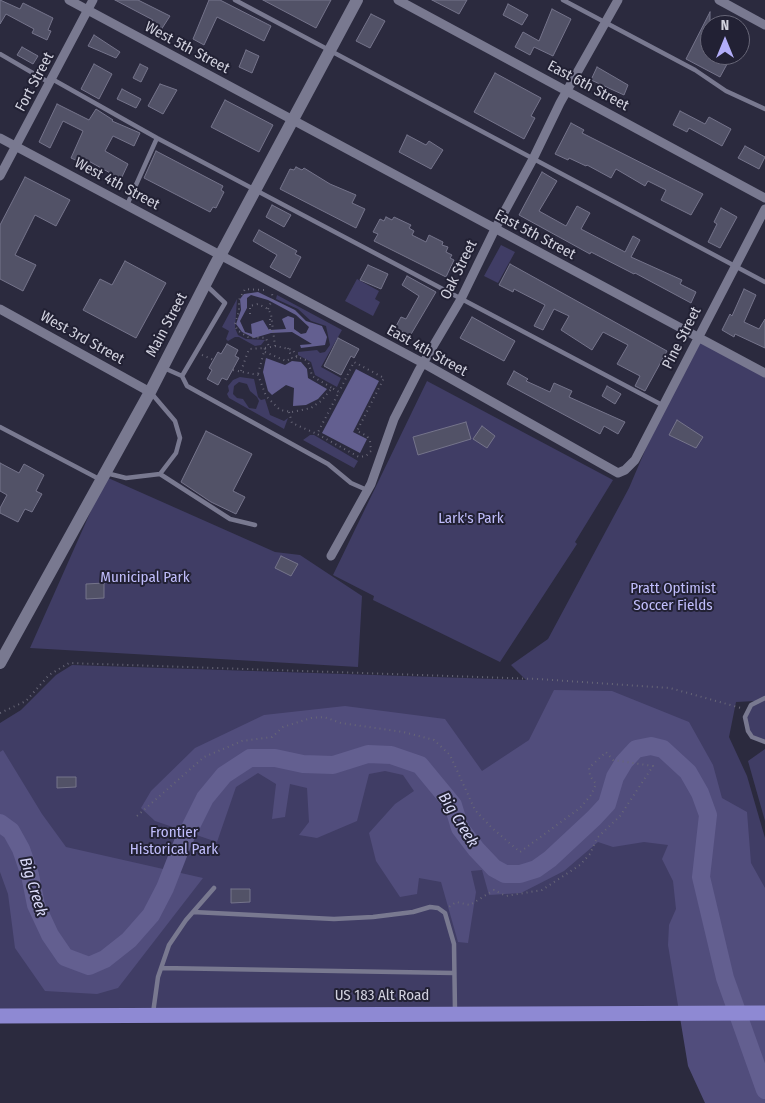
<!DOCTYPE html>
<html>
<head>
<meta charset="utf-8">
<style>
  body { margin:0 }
  #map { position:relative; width:765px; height:1103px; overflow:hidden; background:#2b2a3e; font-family:"Fira Sans Condensed",sans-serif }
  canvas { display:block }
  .north { position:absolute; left:700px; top:15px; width:50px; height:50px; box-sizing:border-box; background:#222134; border:1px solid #686778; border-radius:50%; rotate:0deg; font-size:14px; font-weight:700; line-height:20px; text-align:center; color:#d1d1de }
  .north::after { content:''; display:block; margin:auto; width:18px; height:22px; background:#b2adf9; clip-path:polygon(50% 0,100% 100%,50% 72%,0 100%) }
</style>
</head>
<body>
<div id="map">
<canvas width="765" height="1103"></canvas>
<div class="north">N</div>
</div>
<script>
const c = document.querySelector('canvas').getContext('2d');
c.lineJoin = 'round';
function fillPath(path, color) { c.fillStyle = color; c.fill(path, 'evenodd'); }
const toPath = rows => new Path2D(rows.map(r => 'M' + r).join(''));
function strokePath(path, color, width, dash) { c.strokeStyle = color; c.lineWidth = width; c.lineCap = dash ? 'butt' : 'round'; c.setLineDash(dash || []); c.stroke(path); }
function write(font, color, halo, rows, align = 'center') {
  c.font = font + ' "Fira Sans Condensed",sans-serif'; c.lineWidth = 4; c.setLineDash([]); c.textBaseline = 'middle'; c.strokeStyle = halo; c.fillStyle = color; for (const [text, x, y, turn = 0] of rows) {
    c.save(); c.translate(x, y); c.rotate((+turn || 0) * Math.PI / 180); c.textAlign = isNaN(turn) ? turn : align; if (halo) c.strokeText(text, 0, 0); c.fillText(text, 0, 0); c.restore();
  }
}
fillPath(toPath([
  [501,245,515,252,498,283,484,276],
  [357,279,379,291,375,299,380,302,373,316,345,301],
  [277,295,342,330,321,367,341,378,337,387,315,375,311,362,298,355,298,352,317,350,320,353,325,352,330,345,326,326,311,321,298,309,276,299],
  [237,299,235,328,238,335,246,339,265,340,261,345,255,346,239,337,235,337,228,341,226,339,229,331,222,327],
  [697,337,765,373,765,742,752,737,745,717,755,701,736,702,729,737,747,776,765,838,765,1013,0,1016,0,723,21,710,56,675,72,665,526,680,511,665,548,639,629,488,664,406],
  [240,377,254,379,258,397,261,400,265,399,270,415,284,421,288,418,284,429,229,398,227,394,229,391,228,386,233,380],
  [239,382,247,384,250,391,257,397,259,401,256,409,249,408,243,399,237,398,233,394,234,386],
  [427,381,613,480,575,542,577,544,500,662,373,600,374,596,333,575],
  [310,435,314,435,358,461,354,468,303,440],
  [106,477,275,552,300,555,362,596,358,667,30,648],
  [765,749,765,821,748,761]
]), '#403d65');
fillPath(toPath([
  [554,690,612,691,689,722,713,765,722,798,747,812,751,863,765,888,765,1103,705,1103,688,1066,668,945,669,925,676,909,673,881,662,859,668,845,644,842,613,847,598,842,564,871,521,893,489,895,482,870,471,871,476,892,468,943,458,942,441,882,419,878,417,894,400,897,376,861,369,833,395,804,414,791,403,775,385,771,369,774,357,821,317,838,299,835,309,822,307,788,290,784,285,817,272,819,276,784,258,773,236,787,217,842,155,821,141,808,151,791,195,748,264,715,345,706,445,719,482,771,529,740],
  [3,750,42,814,66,847,203,878,118,988,97,994,45,991,15,948,8,894,0,872,0,752]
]), '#514d7c');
fillPath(toPath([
  [258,292,295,310,306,321,322,326,327,337,325,345,301,348,300,345,312,344,292,332,271,333,254,338,242,332,236,324,241,310,240,299,244,294],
  [251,295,268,300,296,315,309,327,306,333,301,334,294,329,294,318,288,316,282,319,286,329,269,330,263,320,251,324,252,334,245,332,240,321,247,308,247,298],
  [266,358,285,365,292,361,301,362,307,369,308,378,327,389,318,399,306,405,293,406,294,388,286,385,272,395,268,391,263,372],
  [356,369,379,381,353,432,367,439,360,453,322,433]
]), '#635f90');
strokePath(toPath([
  [0,823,11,831,21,849,30,875,36,905,50,935,65,957,89,966,105,959,129,940,151,915,165,888,183,842,205,798,224,775,250,758,275,758,303,764,333,765,368,754,391,755,420,765,453,805,460,828,476,849,494,868,505,874,520,874,536,869,550,859,594,818,607,804,615,777,624,762,636,749,651,746,663,749,688,772,700,793,708,815,701,877,725,978,765,1090]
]), '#635f90', 18);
const building = toPath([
  [0,0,20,9,23,3,53,18,48,30,51,31,47,40,32,33,34,29,6,14,0,24,0,0],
  [115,0,138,0,170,16,161,30,150,24,153,20,115,0],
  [209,0,220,0,271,26,264,41,217,17,204,45,193,39,209,0],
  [263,0,331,0,316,28,263,0],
  [432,0,467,0,459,14,432,0],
  [508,4,528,15,522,25,503,15,508,4],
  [552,9,571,19,553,56,534,47,530,55,515,47,523,32,539,41,552,9],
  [710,12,710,55,732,55,720,77,686,59,710,12],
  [371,14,385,21,370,48,356,41,371,14],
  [94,35,120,52,116,58,88,46,94,35],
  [22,47,38,56,33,64,17,55,22,47],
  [246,50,259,56,252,73,239,67,246,50],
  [94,64,112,74,99,99,81,89,94,64],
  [140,64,148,68,141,82,133,78,140,64],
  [597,67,628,85,624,95,591,80,597,67],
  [495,73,541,98,531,116,535,118,524,139,474,112,495,73],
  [160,84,177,90,163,114,148,106,160,84],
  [122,89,141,99,136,108,117,99,122,89],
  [225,100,273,125,259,152,211,127,225,100],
  [57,104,89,120,96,109,113,120,112,121,140,133,134,146,113,136,105,151,128,164,121,179,85,159,82,163,71,158,83,131,63,121,50,148,39,142,57,104],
  [680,111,705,124,709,117,731,129,722,146,689,128,687,132,673,125,680,111],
  [571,123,584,130,582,133,703,194,691,215,661,200,666,190,648,181,645,186,616,169,611,178,587,165,586,166,569,158,568,160,555,154,571,123],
  [407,135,426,145,429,141,443,150,431,169,399,152,407,135],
  [745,146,765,157,759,169,738,158,745,146],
  [156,151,223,186,221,190,224,192,216,208,213,207,210,212,144,178,156,151],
  [296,167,302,170,304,168,330,184,356,195,352,203,365,209,356,228,280,189,290,169,294,170,296,167],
  [542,172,557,181,539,211,566,226,577,206,590,213,581,229,625,252,633,236,640,240,631,257,682,280,680,284,696,292,691,303,635,273,634,274,591,252,590,254,519,215,542,172],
  [25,177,70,200,56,226,35,215,15,255,36,265,23,291,0,279,0,225,25,177],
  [272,205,291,215,284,227,266,217,272,205],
  [721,208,737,217,720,248,708,242,717,224,714,222,721,208],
  [386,217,392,220,394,217,411,225,409,228,414,231,412,235,426,242,429,235,443,242,442,245,448,247,446,252,452,255,450,258,454,260,446,277,374,241,378,234,373,232,380,219,384,221,386,217],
  [259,230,297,251,295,254,301,257,290,278,270,267,277,255,253,241,259,230],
  [125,261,166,283,136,338,83,310,100,279,112,285,125,261],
  [510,264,667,351,645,391,635,386,640,376,617,364,628,345,603,332,592,350,561,330,569,316,554,309,543,330,534,326,545,305,514,289,513,292,499,285,510,264],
  [368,265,388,274,381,289,360,280,368,265],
  [407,276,436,292,410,336,395,328,401,317,406,319,419,296,402,285,407,276],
  [744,289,756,295,744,322,759,329,765,319,765,348,735,334,734,337,722,330,730,314,732,316,744,289],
  [472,317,515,341,504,361,460,338,472,317],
  [338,338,359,349,354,358,351,356,341,375,324,366,338,338],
  [227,344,238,350,235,356,239,358,227,380,222,378,218,385,207,379,212,370,209,368,218,352,221,354,227,344],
  [514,371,528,379,526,381,550,392,554,383,572,391,569,397,625,422,618,434,604,426,600,434,507,384,514,371],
  [607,386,621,394,615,404,602,396,607,386],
  [677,420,703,437,696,448,669,435,677,420],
  [466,422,471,439,418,455,413,437,466,422],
  [482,426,495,436,487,448,473,439,482,426],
  [206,431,252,454,233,491,245,497,236,514,211,502,181,482,206,431],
  [0,463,19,473,24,464,44,475,36,491,42,494,32,512,25,509,18,522,0,513,0,508,7,495,0,491,0,463],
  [281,556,298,564,291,576,275,568,281,556],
  [104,583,104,598,86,599,86,584,104,583],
  [57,777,76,777,76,787,57,788,57,777],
  [231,889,250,889,250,902,231,903,231,889]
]);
fillPath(building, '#525267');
strokePath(building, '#75748b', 1);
strokePath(toPath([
  [264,290,245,289,239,300,239,311,235,324,237,330,248,337,266,338,269,347],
  [268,309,273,298,272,294],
  [250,314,250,306,258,304,268,309,271,314,275,346],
  [270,330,270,317,272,317],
  [265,348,276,346,293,350,297,357,306,360,309,364,312,376,332,388],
  [288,348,292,358,297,357],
  [265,352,286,361,292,358],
  [202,355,214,360],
  [233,370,258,375,266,396,280,410,292,412,311,408,321,401,332,388,339,392,317,434,359,457,366,456,371,451,370,441,367,436,357,431,384,378,354,362,339,392],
  [241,371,249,349,265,348,258,374],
  [289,412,292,423,317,434],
  [0,713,26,701,49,675,69,663,538,679,670,688,741,708],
  [137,816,204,757,242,741,272,737,283,727,311,718,324,717,341,723,403,732,434,740,450,755,475,810,492,828,520,852,580,808,591,795,596,784,590,776,589,768,606,752,613,760,653,766,620,816,597,838,590,854,580,865,542,890,506,896,494,890,470,905,456,902,449,907]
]), '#676677', 2, [1, 4]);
strokePath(toPath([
  [235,0,765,282],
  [563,0,695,70,726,91,765,109],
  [0,54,50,83],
  [52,79,157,138,664,406],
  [127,205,157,138],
  [164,368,182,376,187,386,328,464,351,483,367,490],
  [182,376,225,303,207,286],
  [152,394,175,421,180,438,176,453,160,474],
  [0,427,101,480],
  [106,473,126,478,160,474,230,519,255,525],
  [765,698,751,705,745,717,748,731,752,737,765,742],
  [193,912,334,919,373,917,413,912,430,907,438,908,445,913,454,944,455,1011],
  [161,968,454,973],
  [153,1013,158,977,169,945,186,920,214,888]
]), '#797990', 4.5);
strokePath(toPath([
  [69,0,765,373],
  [398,0,765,198],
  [719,0,765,25],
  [0,138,423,363,618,473,625,470,635,460,765,209],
  [0,176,93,0],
  [0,309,150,392],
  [331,556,371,484,394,419,419,370,461,299,495,229,533,159,560,103,618,0]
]), '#797990', 9);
strokePath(toPath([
  [0,663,150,392,214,267,357,0]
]), '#797990', 12);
strokePath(toPath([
  [0,1016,765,1013]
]), '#8e89d3', 15);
write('15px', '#d1d1de', '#222134', [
  ["West 5th Street",187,48,28],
  ["Fort Street",35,82,-62],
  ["East 6th Street",588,86,28],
  ["West 4th Street",117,184,28],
  ["East 5th Street",535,235,28],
  ["Oak Street",459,270,-64],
  ["Main Street",167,325,-62],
  ["West 3rd Street",82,338,29],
  ["Pine Street",682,338,-63],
  ["East 4th Street",427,351,29],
  ["US 183 Alt Road",382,996]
]);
write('15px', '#c0bdfb', '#222134', [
  ["Lark's Park",471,519],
  ["Municipal Park",145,578],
  ["Pratt Optimist",673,589],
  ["Soccer Fields",673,606],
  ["Frontier",174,833],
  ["Historical Park",174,850]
]);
write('italic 16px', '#dadaf9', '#222134', [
  ["Big Creek",458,820,58],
  ["Big Creek",33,887,73]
]);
</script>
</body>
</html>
